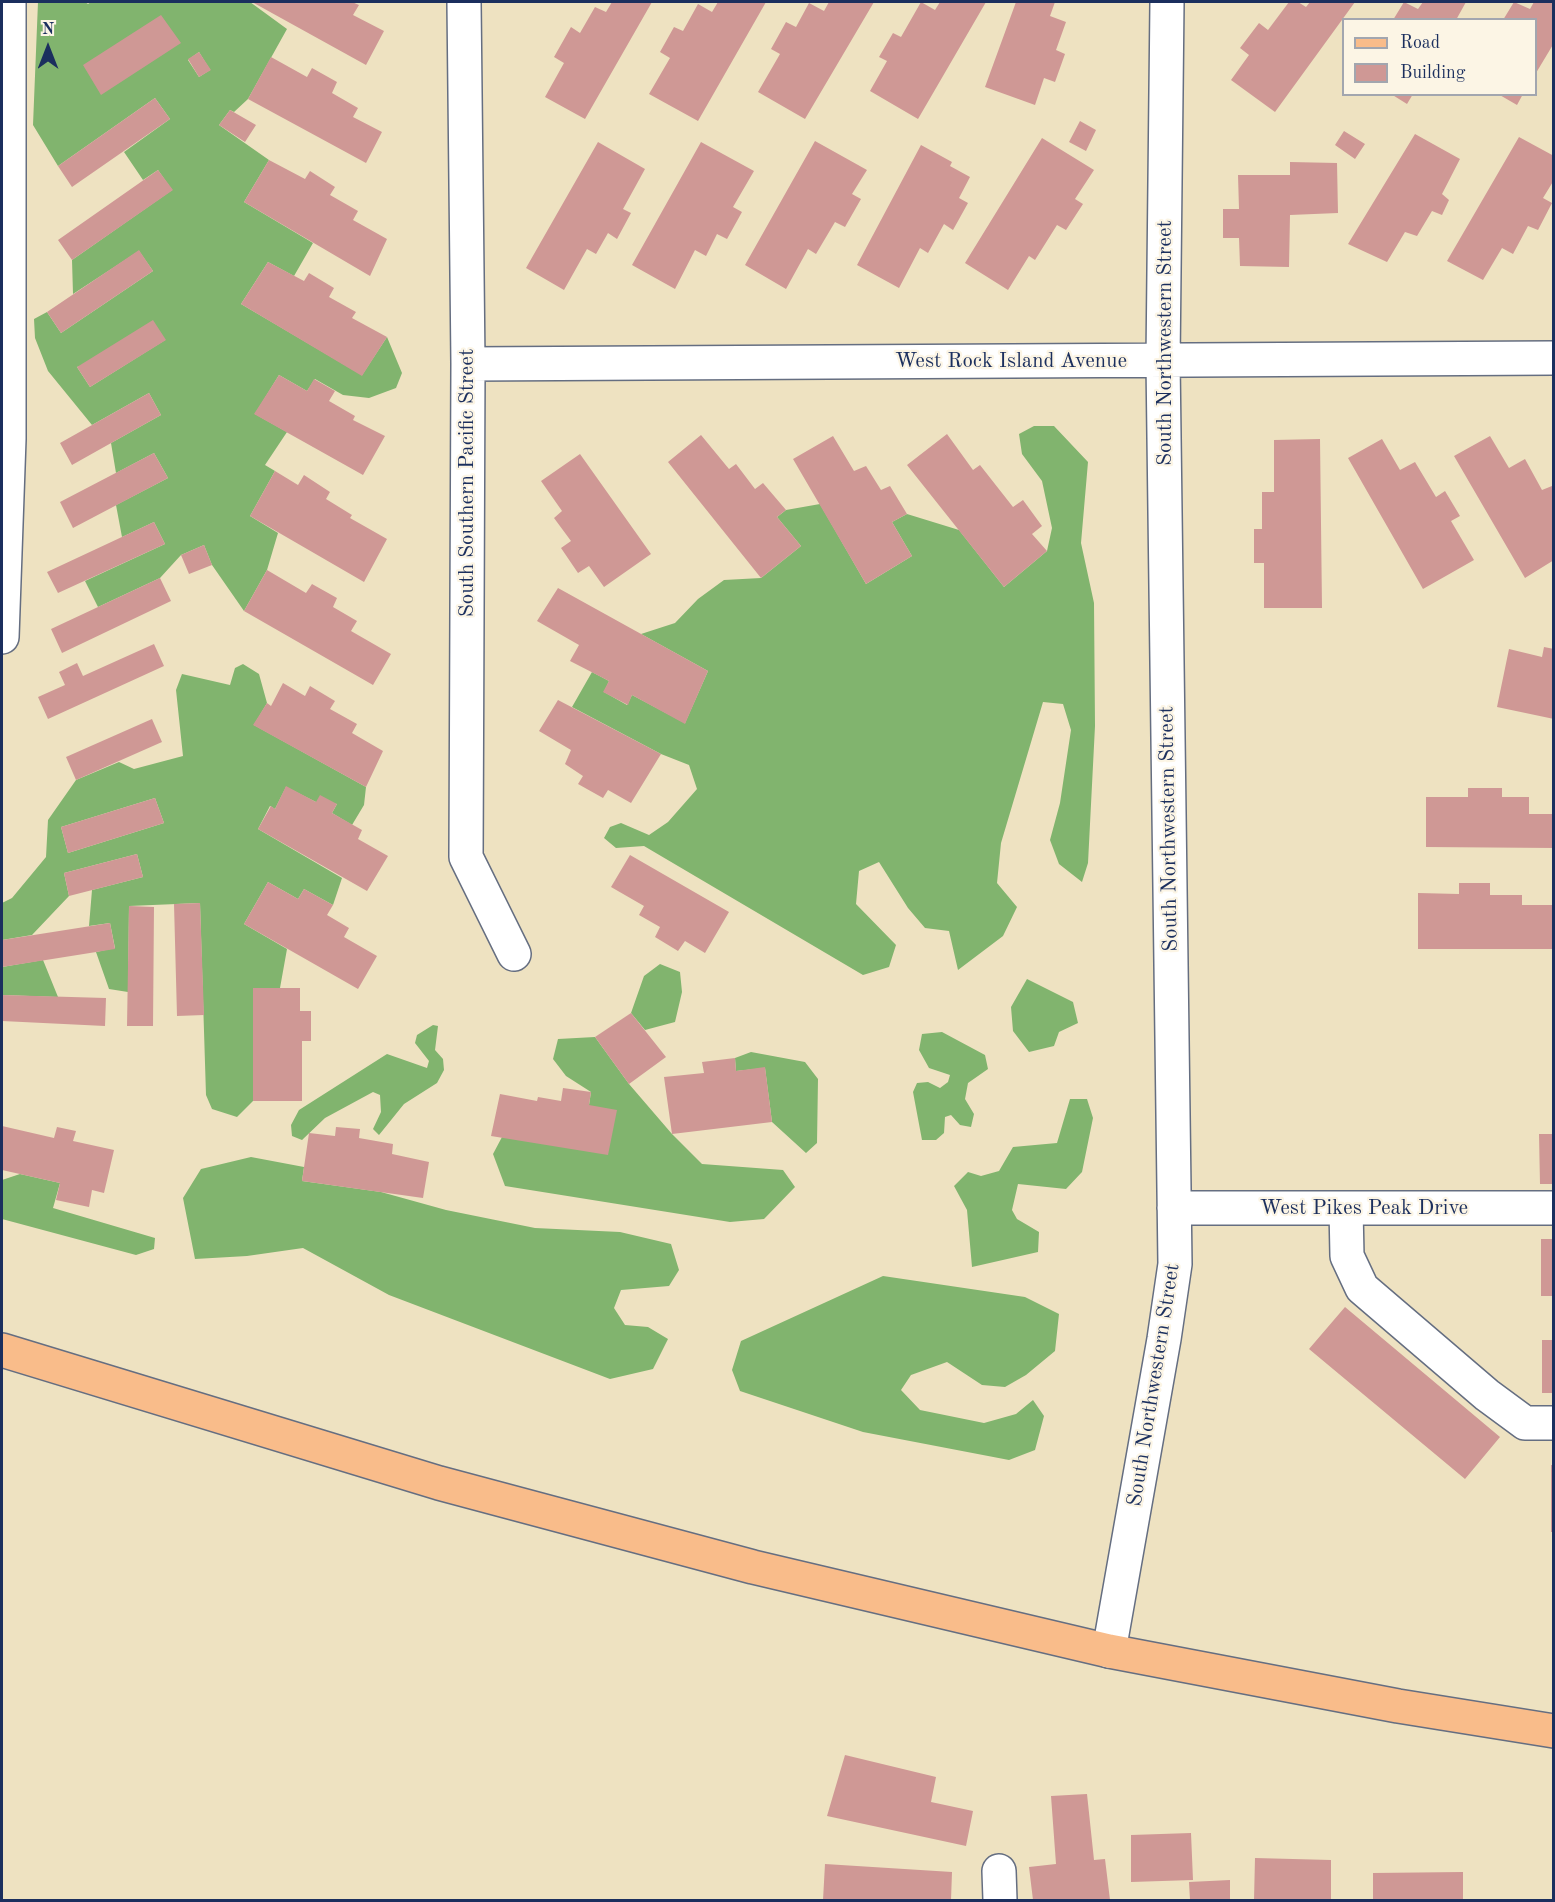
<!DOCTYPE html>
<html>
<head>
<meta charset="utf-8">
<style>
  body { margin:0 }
  #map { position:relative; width:1555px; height:1902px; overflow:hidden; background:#eee2c1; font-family:"Old Standard TT",serif }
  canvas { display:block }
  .frame { position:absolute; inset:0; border:3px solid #1b2f5e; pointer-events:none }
  .legend { position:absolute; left:1342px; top:18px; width:195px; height:78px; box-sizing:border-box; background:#fcf5e5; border:2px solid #a2a6af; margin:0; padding:8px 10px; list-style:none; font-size:18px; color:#1b2f5e }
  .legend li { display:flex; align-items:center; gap:12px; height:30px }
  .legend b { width:30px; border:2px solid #a2a6af }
  .north { position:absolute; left:18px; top:18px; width:60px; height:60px; -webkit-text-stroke:4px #fcf5e5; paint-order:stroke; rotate:0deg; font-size:16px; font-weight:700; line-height:24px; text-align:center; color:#1b2f5e }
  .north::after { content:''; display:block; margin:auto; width:21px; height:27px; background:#1b2f5e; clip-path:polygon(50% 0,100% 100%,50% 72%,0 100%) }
</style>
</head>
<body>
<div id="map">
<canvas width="1555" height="1902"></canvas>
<div class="frame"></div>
<ul class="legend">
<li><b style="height:8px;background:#f9bc8a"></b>Road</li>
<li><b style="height:16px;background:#cf9895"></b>Building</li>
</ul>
<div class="north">N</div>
</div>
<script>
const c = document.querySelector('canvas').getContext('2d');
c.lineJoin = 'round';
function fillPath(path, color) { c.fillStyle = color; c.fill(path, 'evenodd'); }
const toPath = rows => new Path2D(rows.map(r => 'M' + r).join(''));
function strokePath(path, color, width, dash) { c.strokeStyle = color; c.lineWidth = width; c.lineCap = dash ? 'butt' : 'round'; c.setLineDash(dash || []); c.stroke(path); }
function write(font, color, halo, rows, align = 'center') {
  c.font = font + ' "Old Standard TT",serif'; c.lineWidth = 4.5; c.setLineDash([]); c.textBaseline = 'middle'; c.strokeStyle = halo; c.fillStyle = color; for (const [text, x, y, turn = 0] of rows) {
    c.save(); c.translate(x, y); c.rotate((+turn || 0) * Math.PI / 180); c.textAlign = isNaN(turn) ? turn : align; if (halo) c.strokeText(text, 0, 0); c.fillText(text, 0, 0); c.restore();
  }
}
fillPath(toPath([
  [38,2,85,2,88,4,91,2,250,2,287,29,248,99,234,112,230,110,219,125,269,160,244,202,313,243,294,276,268,262,241,304,362,375,387,337,402,373,396,388,369,398,343,395,315,379,307,391,279,375,255,414,287,432,265,465,275,471,250,516,278,533,267,570,244,611,212,565,204,545,181,555,160,578,98,607,85,581,165,544,154,522,122,537,116,505,168,478,154,453,116,473,111,443,161,415,149,393,92,425,48,371,35,338,34,319,47,312,61,333,153,271,139,251,73,294,72,260,172,190,158,170,143,180,124,152,170,119,155,98,58,166,33,125],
  [199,52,210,70,199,77,188,60],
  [165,340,90,387,77,367],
  [1034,426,1054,426,1088,462,1081,543,1094,603,1095,726,1088,863,1082,882,1059,864,1050,840,1060,803,1071,730,1063,704,1043,702,1001,843,997,883,1017,907,1003,936,958,970,949,931,925,928,908,908,879,862,859,871,856,904,896,945,889,967,863,975,644,846,616,848,604,838,610,827,621,823,649,835,668,822,697,789,689,765,661,754,572,707,592,672,609,681,604,692,627,705,632,695,685,723,708,671,641,634,675,623,698,599,724,580,761,578,801,546,777,517,786,510,820,504,866,584,912,556,892,522,907,514,959,530,1004,587,1047,551,1052,528,1042,481,1022,454,1019,434],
  [243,664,259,674,267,703,254,725,366,787,364,805,352,825,332,813,337,804,316,802,286,787,275,809,270,806,258,829,342,878,333,905,304,889,298,899,268,882,244,924,287,949,280,988,253,988,253,1101,237,1117,212,1109,206,1095,200,903,129,906,128,992,109,989,96,952,115,948,110,923,89,926,92,890,143,877,137,854,64,873,69,896,32,935,2,940,2,903,12,898,46,857,48,820,76,780,119,762,134,769,183,756,176,690,182,674,230,685,235,668],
  [155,798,164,823,68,853,61,827],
  [43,960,58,997,2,995,2,967],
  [660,964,680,972,682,992,675,1022,645,1030,631,1013,644,976],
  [1027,979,1073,1002,1078,1023,1059,1032,1054,1046,1029,1052,1013,1031,1011,1007],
  [433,1025,438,1026,435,1050,443,1059,444,1070,437,1083,404,1104,379,1135,373,1129,381,1112,380,1095,373,1092,325,1118,302,1140,292,1136,291,1125,299,1110,387,1054,427,1068,429,1061,415,1043,417,1035],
  [942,1032,985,1055,988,1069,968,1083,965,1099,974,1114,971,1127,960,1125,951,1115,945,1117,944,1133,936,1140,922,1140,913,1092,917,1083,928,1082,940,1088,948,1082,950,1075,929,1068,919,1050,922,1034],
  [595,1037,629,1084,672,1134,702,1164,783,1170,795,1187,764,1219,730,1222,505,1186,493,1154,502,1137,589,1105,591,1092,566,1076,553,1059,558,1039],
  [751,1052,805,1062,818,1079,817,1143,806,1153,772,1122,765,1068,736,1071,735,1058],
  [1070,1099,1087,1099,1093,1118,1082,1172,1066,1189,1018,1184,1012,1210,1017,1219,1039,1232,1038,1252,972,1267,967,1210,954,1186,968,1172,981,1176,999,1171,1013,1147,1057,1143],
  [251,1157,304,1167,302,1181,381,1192,446,1210,535,1228,620,1232,671,1244,679,1270,669,1286,621,1290,614,1308,625,1325,648,1327,668,1339,653,1369,610,1379,389,1295,303,1248,247,1256,195,1259,183,1198,201,1169],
  [20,1174,60,1183,53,1208,155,1238,154,1249,136,1255,2,1219,2,1180],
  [883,1276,1025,1297,1059,1314,1055,1351,1026,1375,1005,1387,982,1385,947,1362,911,1375,901,1390,920,1410,984,1423,1016,1414,1033,1400,1044,1416,1035,1450,1009,1460,863,1432,740,1391,732,1370,741,1341]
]), '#81b46e');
fillPath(toPath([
  [252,2,352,2,359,5,353,15,384,31,366,65],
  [612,2,652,2,585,119,545,97,564,63,554,57,571,27,580,33,595,7,606,12],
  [718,2,766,2,698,121,649,94,670,58,660,52,674,27,683,31,698,4,712,12],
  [829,2,874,2,805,119,758,92,780,54,771,49,786,22,796,27,809,3,824,11],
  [921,2,935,10,940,2,986,2,918,119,870,91,887,61,879,57,893,33,901,37],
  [1016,2,1055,2,1050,16,1066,22,1056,50,1065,54,1055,82,1044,78,1035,105,985,87],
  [1289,2,1298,2,1306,7,1310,2,1355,2,1275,112,1231,80,1249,55,1240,48,1259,23,1268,30],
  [1404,2,1418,9,1423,2,1466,2,1456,20,1393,20],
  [1514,2,1530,9,1534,2,1554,2,1554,43,1536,73,1536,20,1503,20],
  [161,15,181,43,101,95,83,65],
  [199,52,211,70,199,77,188,59],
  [271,57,307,77,312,68,337,82,332,93,358,108,353,117,382,132,366,163,248,99],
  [1391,94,1413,94,1407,104],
  [1498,94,1523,94,1517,105],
  [155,98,170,119,72,187,58,166],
  [230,110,256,125,245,142,219,125],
  [1080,121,1096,130,1086,151,1069,142],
  [1344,131,1365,144,1355,159,1335,145],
  [1415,134,1460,159,1442,194,1449,200,1442,215,1432,211,1417,236,1405,232,1387,262,1348,244],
  [1519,137,1554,156,1554,180,1543,198,1552,203,1538,230,1528,226,1513,254,1502,248,1483,280,1447,261],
  [1042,138,1094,170,1075,199,1083,204,1066,230,1057,225,1035,260,1029,256,1008,290,965,263],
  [815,141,867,170,852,194,861,199,845,227,835,222,816,254,808,249,786,289,745,265],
  [598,142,645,169,623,209,631,213,617,239,608,233,596,254,587,249,564,290,526,268],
  [701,142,754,171,733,207,742,212,727,239,717,234,706,256,695,250,675,289,632,265],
  [921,145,952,162,950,166,970,177,959,198,968,203,953,230,944,224,928,253,920,248,899,288,857,265],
  [269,160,305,179,310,171,335,187,330,195,358,211,353,220,387,239,370,276,244,202],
  [1290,162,1337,163,1338,213,1290,215,1289,267,1240,266,1239,238,1223,238,1223,209,1239,209,1238,175,1290,175],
  [158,170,173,190,72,260,58,240],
  [139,250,153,271,61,333,47,312],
  [268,262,304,281,309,273,334,288,329,297,356,312,352,318,387,337,362,376,241,304],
  [153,320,166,340,90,387,77,367],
  [279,375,307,391,314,379,335,391,329,401,355,416,353,420,385,436,363,475,254,414],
  [149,393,161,415,72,465,60,443],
  [947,434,973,470,980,465,1013,507,1023,500,1042,526,1032,534,1047,551,1004,587,907,465],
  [701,435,729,469,736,464,755,489,763,483,786,510,777,517,801,546,761,578,668,462],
  [833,436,854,471,866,466,881,490,890,486,907,514,892,522,912,556,866,584,793,459],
  [1490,436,1509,468,1525,459,1542,490,1552,486,1554,489,1554,560,1525,578,1454,456],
  [1320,439,1322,608,1264,608,1264,563,1254,563,1254,529,1262,529,1262,492,1274,492,1274,440],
  [1382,439,1400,470,1415,462,1436,497,1445,491,1460,516,1451,521,1474,560,1423,589,1348,458],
  [154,453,168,478,73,528,60,502],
  [580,454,651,554,604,587,589,566,578,573,561,548,571,541,554,518,562,511,541,481],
  [275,471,298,485,304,475,330,492,326,499,352,515,350,518,387,539,364,582,250,516],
  [154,522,165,544,58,593,47,572],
  [204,545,212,565,189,574,181,555],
  [267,570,306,593,312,584,337,598,333,607,357,621,351,631,391,654,373,685,244,611],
  [160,578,171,601,62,653,51,629],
  [558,588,708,671,685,724,632,695,628,705,603,692,609,681,570,661,579,645,537,621],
  [154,644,164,666,48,719,38,697,65,685,59,672,77,663,83,676],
  [1544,647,1554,649,1554,719,1497,707,1509,649,1542,657],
  [283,683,305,696,310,686,335,701,330,709,357,724,352,733,383,751,366,787,253,725,267,703,271,706],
  [558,700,661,754,631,803,608,790,603,798,578,784,583,776,565,764,571,750,539,731],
  [152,719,162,742,76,780,66,757],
  [286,786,316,802,320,795,337,804,332,813,362,830,358,839,388,856,367,891,258,829,271,806,275,809],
  [1468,788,1502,788,1502,797,1529,797,1529,814,1554,814,1554,848,1426,847,1426,797,1468,797],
  [155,798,164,823,68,853,61,827],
  [137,854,143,877,69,896,64,873],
  [630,855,729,912,705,953,685,941,678,951,655,937,660,927,639,915,644,906,611,887],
  [268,882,298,899,304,889,333,905,327,915,349,928,344,937,377,956,358,989,244,924],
  [1459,883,1490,883,1490,895,1522,895,1522,905,1554,905,1554,949,1418,949,1418,893,1459,894],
  [200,903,204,1015,177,1016,174,904],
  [129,906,154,907,153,1026,127,1026],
  [110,923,115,949,2,967,2,940],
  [253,988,300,988,300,1011,311,1011,311,1041,302,1041,302,1101,253,1101],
  [2,995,106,998,105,1026,2,1021],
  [631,1013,666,1057,629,1084,595,1037],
  [735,1058,736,1071,765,1067,772,1122,672,1134,664,1077,704,1073,702,1062],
  [563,1088,591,1092,589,1105,617,1110,608,1155,491,1136,500,1094,537,1101,538,1097,561,1101],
  [2,1126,54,1138,57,1127,76,1131,73,1141,114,1150,104,1193,92,1190,89,1207,56,1200,60,1183,2,1170],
  [336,1127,360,1129,359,1138,393,1144,392,1154,429,1162,423,1198,302,1181,309,1133,335,1136],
  [1539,1134,1554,1134,1554,1184,1540,1184],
  [1541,1239,1554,1239,1554,1296,1541,1296],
  [1345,1307,1500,1437,1465,1479,1309,1349],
  [1542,1340,1554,1340,1554,1393,1542,1393],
  [1551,1465,1554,1465,1554,1532,1551,1532],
  [845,1755,936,1777,931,1802,973,1811,966,1846,827,1816],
  [1087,1794,1094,1860,1105,1859,1110,1900,1033,1900,1029,1867,1056,1864,1051,1796],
  [1191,1833,1193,1880,1131,1882,1131,1835],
  [1255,1858,1331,1860,1331,1900,1254,1900],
  [825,1864,952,1872,951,1900,823,1900],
  [1463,1872,1463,1900,1373,1900,1373,1873],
  [1230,1880,1230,1900,1190,1900,1189,1882]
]), '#cf9895');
const minor = toPath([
  [464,2,468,364,466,857,514,954],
  [468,364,1554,358],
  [2,637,9,439,9,2],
  [1174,1208,1554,1208],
  [1346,1208,1347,1256,1362,1288,1487,1395,1525,1423,1554,1423],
  [1109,1651,1164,1339,1175,1264,1163,361,1167,2],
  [999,1871,1000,1900]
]);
const primary = toPath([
  [2,1350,439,1483,753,1567,1109,1651,1398,1706,1554,1731]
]);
strokePath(minor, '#656e81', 36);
strokePath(primary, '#656e81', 36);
strokePath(minor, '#fff', 33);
strokePath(primary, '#f9bc8a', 33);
write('21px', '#1b2f5e', '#fcf5e5', [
  ["South Northwestern Street",1165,343,-90],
  ["West Rock Island Avenue",1011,361],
  ["South Southern Pacific Street",467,483,-90],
  ["South Northwestern Street",1169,829,-91],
  ["West Pikes Peak Drive",1364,1208],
  ["South Northwestern Street",1154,1385,-81]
]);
</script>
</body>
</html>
